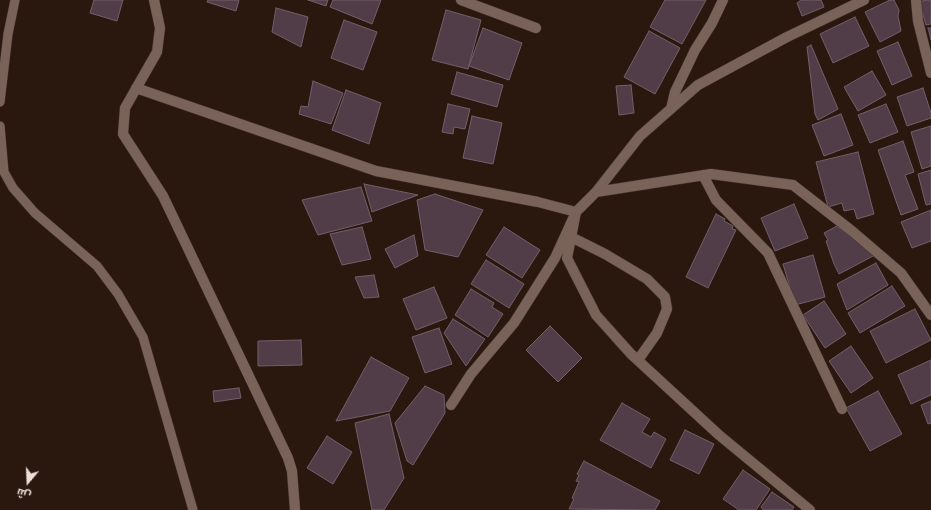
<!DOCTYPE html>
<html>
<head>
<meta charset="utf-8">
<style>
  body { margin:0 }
  #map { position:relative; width:931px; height:510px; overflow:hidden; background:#2a180f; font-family:"Source Sans 3",Cairo,sans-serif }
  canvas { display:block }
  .north { position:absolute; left:8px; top:462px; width:40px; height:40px; -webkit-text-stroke:3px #2a180f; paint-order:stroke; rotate:199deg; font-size:11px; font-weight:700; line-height:16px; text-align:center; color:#ebded8 }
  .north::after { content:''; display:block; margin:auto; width:14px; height:18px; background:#ebded8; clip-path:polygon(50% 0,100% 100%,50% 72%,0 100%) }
</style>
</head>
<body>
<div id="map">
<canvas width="931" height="510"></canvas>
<div class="north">ش</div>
</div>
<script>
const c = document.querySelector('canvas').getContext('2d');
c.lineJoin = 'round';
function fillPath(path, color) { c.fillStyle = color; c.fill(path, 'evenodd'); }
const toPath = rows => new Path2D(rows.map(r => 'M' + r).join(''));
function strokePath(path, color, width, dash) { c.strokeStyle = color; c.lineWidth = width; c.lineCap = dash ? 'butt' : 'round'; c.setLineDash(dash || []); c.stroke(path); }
const building = toPath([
  [94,0,123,0,117,21,90,13,94,0],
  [208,0,239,0,236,11,207,2,208,0],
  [308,0,328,0,326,6,308,0],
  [333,0,381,0,372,24,330,7,333,0],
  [665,0,706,0,682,44,650,27,665,0],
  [821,0,824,7,802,16,797,3,801,0,821,0],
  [890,0,894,0,899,10,898,16,901,31,880,42,865,12,890,0],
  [926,0,931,0,931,24,926,25,919,2,926,0],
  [276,8,308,17,301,47,272,32,276,8],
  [446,10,481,20,468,69,432,60,446,10],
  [855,17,869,46,833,63,820,34,855,17],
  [344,20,377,32,363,70,331,58,344,20],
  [483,28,522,43,509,80,469,66,483,28],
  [928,28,931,28,931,40,928,28],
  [649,31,680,48,655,94,624,77,649,31],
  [898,42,912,76,892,85,877,51,898,42],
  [811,45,838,109,818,120,815,114,807,47,811,45],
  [872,71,886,95,858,111,844,87,872,71],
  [457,72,503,85,497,107,451,94,457,72],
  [313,81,343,93,331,124,299,114,301,106,308,107,313,81],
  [631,85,634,113,619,115,616,86,631,85],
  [923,88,931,113,931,118,907,126,897,97,923,88],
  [346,90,381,103,369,144,332,130,346,90],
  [448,104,470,109,465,129,454,127,453,134,442,132,448,104],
  [886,104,898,132,870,143,858,115,886,104],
  [841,114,853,145,824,156,812,125,841,114],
  [472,116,502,123,493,164,463,158,472,116],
  [931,126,931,166,922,169,911,132,931,126],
  [903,141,914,172,905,175,918,209,901,215,878,150,903,141],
  [858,152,874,214,857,219,854,209,844,211,842,203,828,207,816,162,858,152],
  [931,170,931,204,926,205,918,174,931,170],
  [364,184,418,195,372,212,364,184],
  [361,187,372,221,318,235,302,200,361,187],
  [435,194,483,210,458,257,425,250,417,200,435,194],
  [794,204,808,238,775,251,761,218,794,204],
  [931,210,931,241,912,248,901,222,931,210],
  [716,214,725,219,724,221,733,226,732,229,736,230,708,288,686,277,716,214],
  [837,226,875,255,839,274,834,264,826,241,828,240,824,233,837,226],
  [362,227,371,259,342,265,330,234,362,227],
  [504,227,540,250,522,278,486,255,504,227],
  [414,235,418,256,395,268,385,249,414,235],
  [813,255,825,297,795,305,783,264,813,255],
  [486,260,524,284,509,308,471,284,486,260],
  [876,263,888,285,847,310,837,284,876,263],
  [374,275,379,297,364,298,355,277,374,275],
  [892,286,905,306,860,333,848,313,892,286],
  [434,287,447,318,416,330,403,299,434,287],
  [471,289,494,303,492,307,503,314,488,337,455,315,471,289],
  [824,301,846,334,825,348,803,315,824,301],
  [915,309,931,340,886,363,870,331,915,309],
  [453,319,485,339,466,366,444,333,453,319],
  [550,326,582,358,558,382,526,350,550,326],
  [439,328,452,364,425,373,412,337,439,328],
  [301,340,302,365,258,366,258,341,301,340],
  [851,346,873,378,851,393,829,361,851,346],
  [371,357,409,378,390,411,336,421,371,357],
  [931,360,931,395,911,404,898,375,931,360],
  [425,386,444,395,445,413,413,465,407,461,395,423,425,386],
  [239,388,241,398,214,402,213,391,239,388],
  [878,391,902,434,870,451,846,408,878,391],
  [931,401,931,423,928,424,921,405,931,401],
  [622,403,650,419,642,432,651,437,654,432,666,439,651,468,600,440,622,403],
  [389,414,404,478,384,510,372,510,355,423,389,414],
  [685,430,714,444,699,474,670,460,685,430],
  [327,436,352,452,333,484,307,468,327,436],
  [584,461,660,501,655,510,569,509,574,499,572,498,579,482,576,481,579,475,577,474,584,461],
  [743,470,770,489,756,510,739,510,723,499,743,470],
  [772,492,794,507,792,510,763,510,761,507,772,492]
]);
fillPath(building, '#513d48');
strokePath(building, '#745e6a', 1);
const lane = toPath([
  [0,102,8,34,15,0],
  [0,126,4,172,13,188,35,213,97,266,118,294,143,337,193,510]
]);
const street = toPath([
  [154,0,160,28,157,52,125,108,123,134,163,196,288,458,292,471,295,510],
  [461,0,536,28],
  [916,0,918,21,931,73],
  [136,88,376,171,538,202,576,212,567,258,596,315,631,354,719,435,810,510],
  [671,109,675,92,695,50,712,23,723,0],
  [703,175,716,200,768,253,842,409],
  [596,192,711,174,793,185,852,231,901,273,931,315],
  [571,237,605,254,647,279,665,297,667,309,657,333,638,360],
  [451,405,471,374,514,323,555,258,576,212,596,192,640,136,698,85,787,37,864,0]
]);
strokePath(lane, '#423430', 10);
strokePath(street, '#423430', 11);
strokePath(lane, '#796258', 9);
strokePath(street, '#796258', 10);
</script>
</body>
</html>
